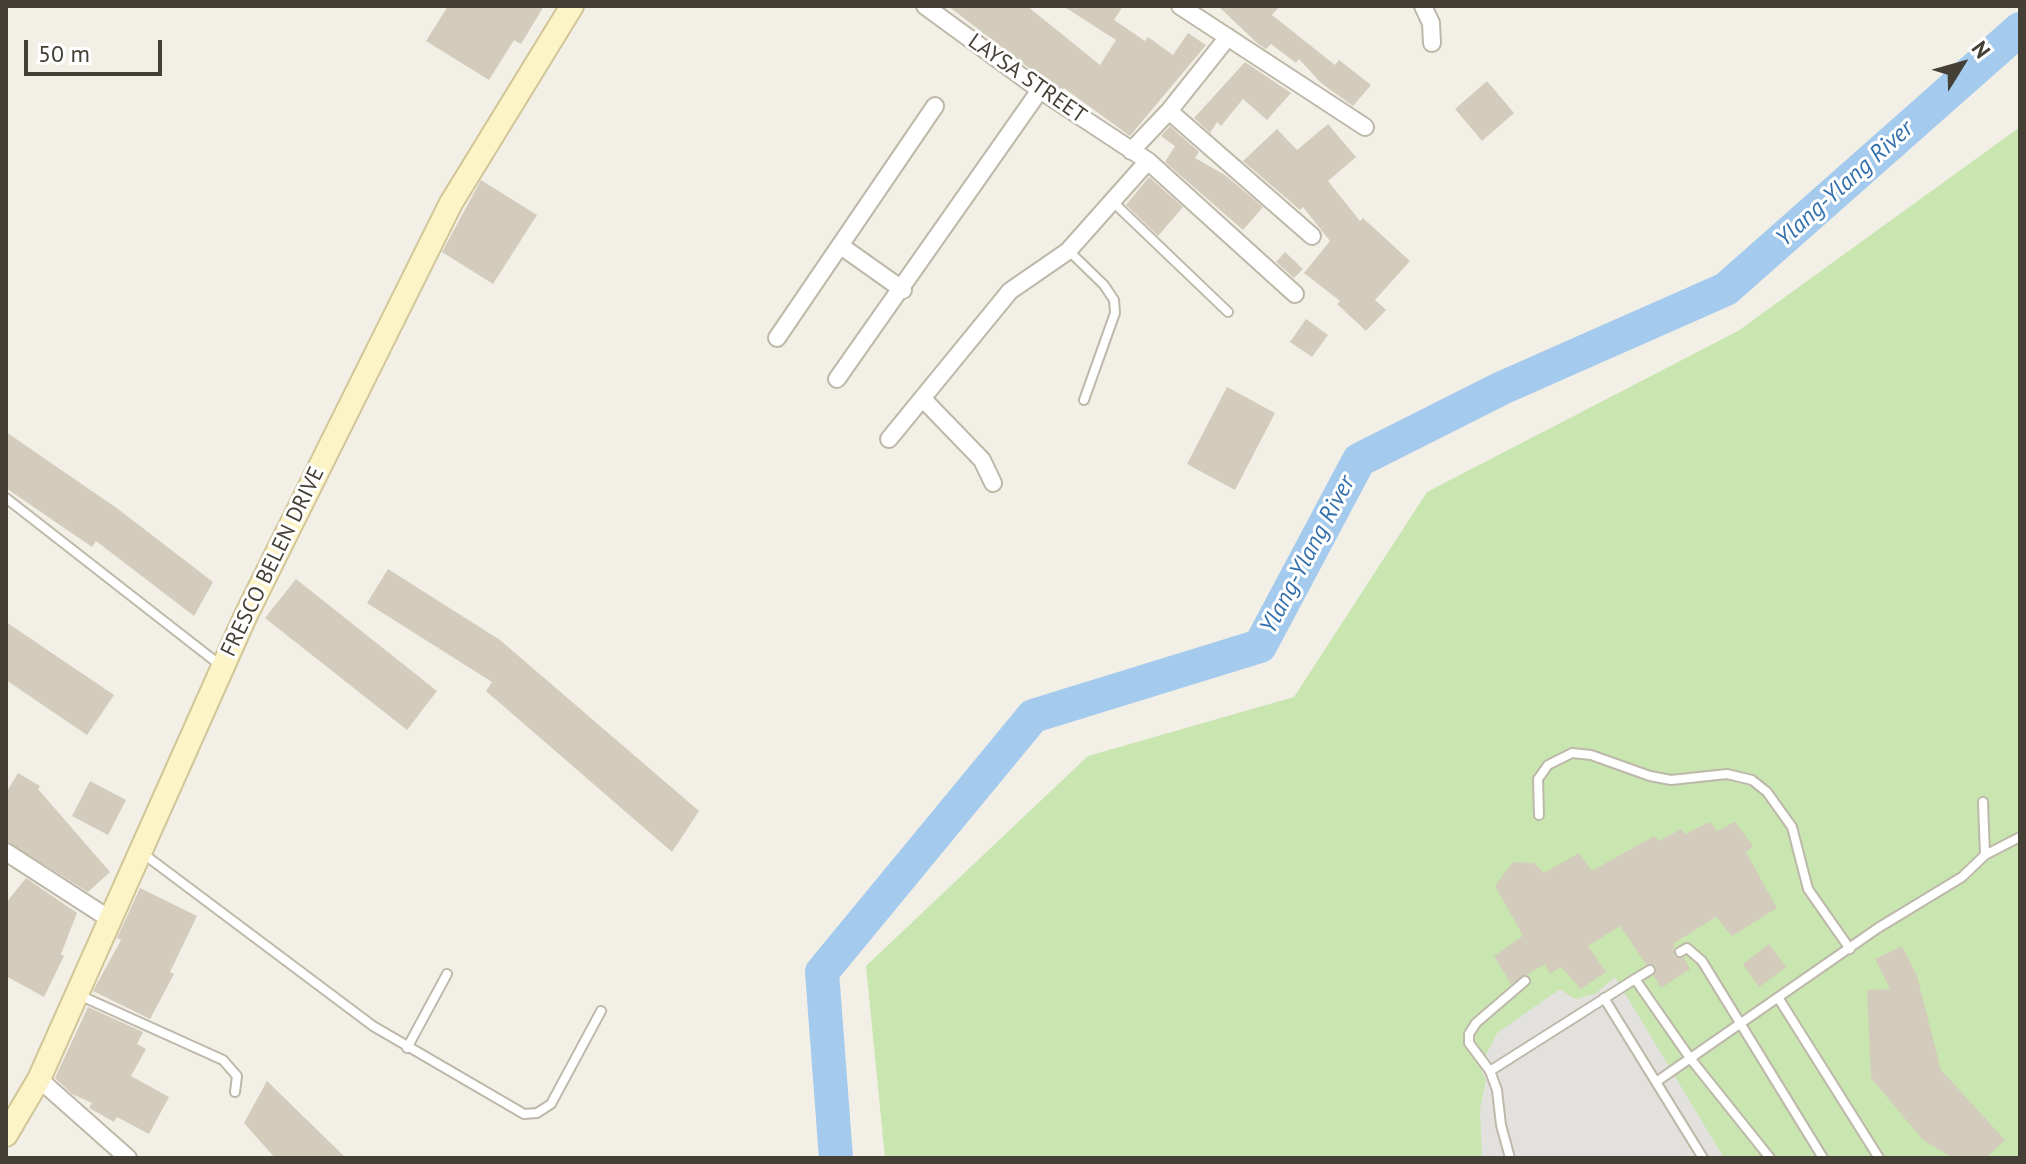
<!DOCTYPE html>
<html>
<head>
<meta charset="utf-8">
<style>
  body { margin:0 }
  #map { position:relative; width:2026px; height:1164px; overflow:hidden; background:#f2efe6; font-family:"PT Sans",sans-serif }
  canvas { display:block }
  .frame { position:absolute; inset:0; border:8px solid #454035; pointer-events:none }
  .north { position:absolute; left:1922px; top:24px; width:80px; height:80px; -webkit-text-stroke:6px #fff; paint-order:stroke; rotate:53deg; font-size:22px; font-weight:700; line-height:32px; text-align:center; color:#454035 }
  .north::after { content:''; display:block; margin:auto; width:28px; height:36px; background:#454035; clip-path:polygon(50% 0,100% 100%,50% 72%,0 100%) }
  .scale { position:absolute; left:24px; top:40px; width:138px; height:36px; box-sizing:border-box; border:4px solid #454035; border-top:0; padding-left:10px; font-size:24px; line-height:28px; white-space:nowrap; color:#454035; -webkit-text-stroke:6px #fff; paint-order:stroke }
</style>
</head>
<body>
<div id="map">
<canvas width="2026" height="1164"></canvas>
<div class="frame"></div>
<div class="north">N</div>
<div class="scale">50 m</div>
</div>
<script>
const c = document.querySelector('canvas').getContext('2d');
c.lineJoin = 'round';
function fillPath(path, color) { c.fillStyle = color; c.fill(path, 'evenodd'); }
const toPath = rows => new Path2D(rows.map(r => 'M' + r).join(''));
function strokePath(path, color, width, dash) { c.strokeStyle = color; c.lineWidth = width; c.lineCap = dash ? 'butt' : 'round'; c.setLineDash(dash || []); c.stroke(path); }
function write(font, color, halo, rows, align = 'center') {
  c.font = font + ' "PT Sans",sans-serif'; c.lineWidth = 6; c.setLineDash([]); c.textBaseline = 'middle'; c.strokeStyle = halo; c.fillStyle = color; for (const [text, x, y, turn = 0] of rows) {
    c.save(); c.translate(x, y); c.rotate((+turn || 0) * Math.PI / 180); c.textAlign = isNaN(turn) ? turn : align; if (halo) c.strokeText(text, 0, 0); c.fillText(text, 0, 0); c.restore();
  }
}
fillPath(toPath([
  [2020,127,2020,1158,885,1158,866,966,1088,756,1294,697,1427,492,1738,331]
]), '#c9e5b0');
fillPath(toPath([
  [1615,977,1724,1158,1482,1158,1480,1109,1486,1080,1480,1067,1497,1033,1560,989,1575,999,1595,994]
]), '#e3e1de');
strokePath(toPath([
  [836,1158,822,972,1033,716,1260,646,1359,460,1502,388,1726,289,2020,29]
]), '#a4caed', 34);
fillPath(toPath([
  [448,6,544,6,521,44,514,40,489,80,426,41],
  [948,6,1027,6,1100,65,1116,40,1063,6,1123,6,1114,20,1145,41,1148,37,1173,55,1188,33,1206,45,1130,136,1064,88,1061,91,1046,81],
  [1218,6,1280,6,1272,15,1335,65,1339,60,1371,85,1353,106,1321,83,1299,59,1296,63,1271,44,1266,49,1257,43],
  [1245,62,1291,93,1267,120,1243,99,1221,126,1217,122,1210,133,1194,118],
  [1487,81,1514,113,1482,141,1455,109],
  [1328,124,1356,157,1328,181,1360,221,1363,218,1410,261,1375,300,1386,310,1366,331,1337,304,1340,301,1304,273,1330,241,1303,207,1300,210,1243,161,1277,129,1297,150],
  [1170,126,1199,152,1195,158,1225,175,1263,207,1243,230,1165,162,1175,146,1161,136],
  [1149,177,1183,207,1158,236,1126,205],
  [481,180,537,215,493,284,442,252],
  [1285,252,1303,269,1294,278,1276,262],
  [1306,319,1328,335,1312,357,1290,342],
  [1227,387,1275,413,1235,490,1187,464],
  [6,432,118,509,213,582,194,616,96,541,92,547,6,488],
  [388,569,500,640,699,811,672,852,486,691,492,682,367,603],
  [296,579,437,691,407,730,265,618],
  [6,622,114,695,87,735,6,680],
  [18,773,40,786,38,789,110,872,88,892,6,841,6,793],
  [90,781,126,800,108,835,72,816],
  [1710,822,1717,831,1735,822,1753,846,1746,852,1777,908,1732,936,1716,917,1674,943,1674,956,1684,958,1690,969,1661,988,1654,976,1656,966,1646,964,1620,926,1588,946,1606,972,1581,989,1561,967,1550,974,1545,964,1511,984,1494,956,1523,936,1495,886,1513,862,1534,863,1544,873,1579,853,1592,871,1654,836,1659,841,1681,829,1685,834],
  [26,878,77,913,61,954,64,956,44,997,6,976,6,903],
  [140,888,197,916,170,972,174,974,150,1019,93,991,121,940,117,938],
  [1769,944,1786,967,1759,987,1743,964],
  [1902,946,1917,976,1941,1070,2005,1140,1986,1158,1953,1158,1923,1140,1871,1078,1867,990,1890,989,1875,959],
  [88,1007,143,1032,137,1044,146,1049,131,1076,169,1097,149,1134,117,1117,114,1122,89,1108,92,1103,72,1094,55,1078],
  [267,1081,346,1158,275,1158,244,1123]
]), '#d3ccbc');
const lane = toPath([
  [1113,202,1228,312],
  [1069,251,1104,285,1114,300,1115,313,1084,400],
  [6,498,220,665],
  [1983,802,1985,855],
  [1539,815,1538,779,1548,765,1572,753,1591,755,1650,776,1671,780,1727,774,1752,780,1767,792,1792,827,1808,889,1850,949],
  [141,852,373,1026,524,1114,537,1113,551,1104,601,1011],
  [1680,952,1687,948,1702,961,1823,1158],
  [1650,970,1635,979,1690,1058,1770,1158],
  [79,995,223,1060,237,1076,235,1092],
  [1604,998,1703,1158],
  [1779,999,1879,1158],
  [407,1048,447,974],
  [1490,1071,1469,1043,1469,1034,1476,1023,1525,981],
  [1656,1082,1878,928,1962,877,1985,855,2020,837],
  [1510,1158,1501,1125,1497,1090,1490,1071,1635,979]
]);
const street = toPath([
  [925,6,1040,90,1148,161,1295,294],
  [1180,6,1365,127],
  [1423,6,1431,23,1432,43],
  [1169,111,1312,236],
  [1131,151,1169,111,1228,37],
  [841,246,903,290],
  [777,338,935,106],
  [837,379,1040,90],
  [923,399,982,460,993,483],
  [889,439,1010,291,1068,251,1148,161],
  [6,852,108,918],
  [39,1079,128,1158]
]);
const secondary = toPath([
  [6,1135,39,1079,246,615,451,203,572,6]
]);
strokePath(lane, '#bdb8a9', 12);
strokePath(street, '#bdb8a9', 20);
strokePath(secondary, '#d1c597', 26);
strokePath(lane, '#fff', 8);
strokePath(street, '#fff', 16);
strokePath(secondary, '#fcf3c6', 22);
write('22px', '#454035', '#fff', [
  ["LAYSA STREET",1027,79,35],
  ["FRESCO BELEN DRIVE",273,562,-64]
]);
write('italic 24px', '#3370ac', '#fff', [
  ["Ylang-Ylang River",1845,184,-42],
  ["Ylang-Ylang River",1308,555,-62]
]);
</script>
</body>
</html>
